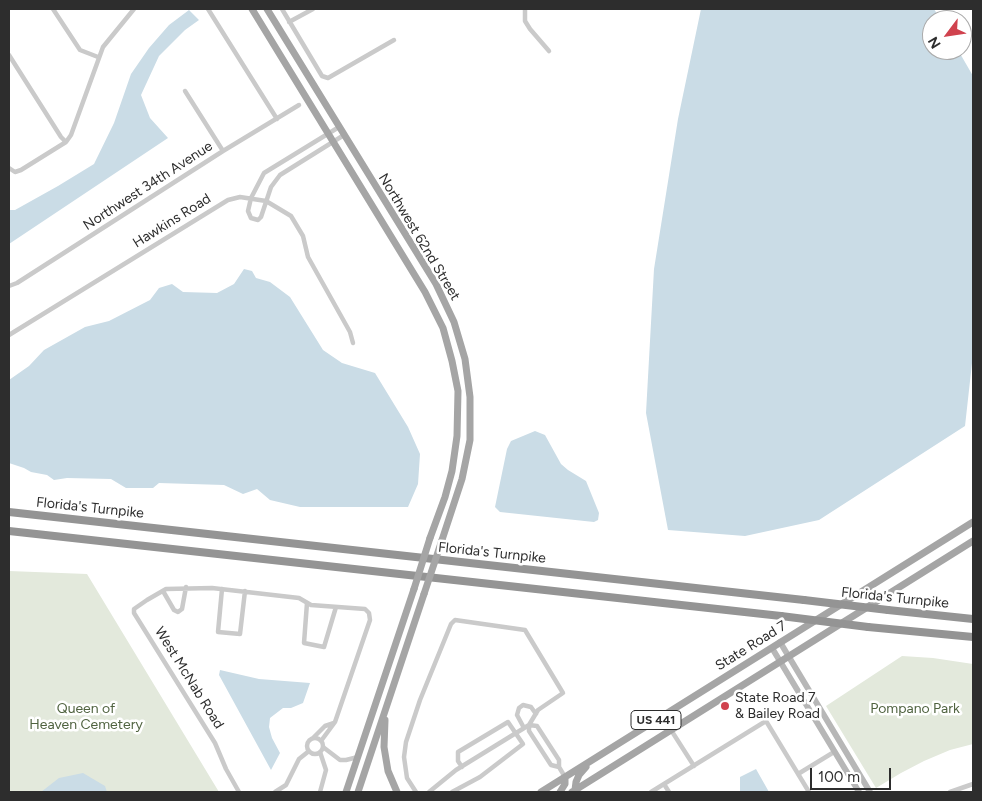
<!DOCTYPE html>
<html>
<head>
<meta charset="utf-8">
<style>
  body { margin:0 }
  #map { position:relative; width:982px; height:801px; overflow:hidden; background:#fff; font-family:Figtree,sans-serif }
  canvas { display:block }
  .frame { position:absolute; inset:0; border:10px solid #2d2d2d; pointer-events:none }
  .north { position:absolute; left:922px; top:10px; width:50px; height:50px; box-sizing:border-box; background:#fff; border:1px solid #ababab; border-radius:50%; rotate:239deg; font-size:14px; font-weight:700; line-height:20px; text-align:center; color:#2d2d2d }
  .north::after { content:''; display:block; margin:auto; width:18px; height:22px; background:#d0424e; clip-path:polygon(50% 0,100% 100%,50% 72%,0 100%) }
  .scale { position:absolute; left:810px; top:768px; width:81px; height:22px; box-sizing:border-box; border:2px solid #2d2d2d; border-top:0; padding-left:6px; font-size:15px; line-height:18px; white-space:nowrap; color:#2d2d2d; -webkit-text-stroke:4px #fff; paint-order:stroke }
</style>
</head>
<body>
<div id="map">
<canvas width="982" height="801"></canvas>
<div class="frame"></div>
<div class="north">N</div>
<div class="scale">100 m</div>
</div>
<script>
const c = document.querySelector('canvas').getContext('2d');
c.lineJoin = 'round';
function fillPath(path, color) { c.fillStyle = color; c.fill(path, 'evenodd'); }
const toPath = rows => new Path2D(rows.map(r => 'M' + r).join(''));
function strokePath(path, color, width, dash) { c.strokeStyle = color; c.lineWidth = width; c.lineCap = dash ? 'butt' : 'round'; c.setLineDash(dash || []); c.stroke(path); }
function write(font, color, halo, rows, align = 'center') {
  c.font = font + ' Figtree,sans-serif'; c.lineWidth = 5; c.setLineDash([]); c.textBaseline = 'middle'; c.strokeStyle = halo; c.fillStyle = color; for (const [text, x, y, turn = 0] of rows) {
    c.save(); c.translate(x, y); c.rotate((+turn || 0) * Math.PI / 180); c.textAlign = isNaN(turn) ? turn : align; if (halo) c.strokeText(text, 0, 0); c.fillText(text, 0, 0); c.restore();
  }
}
fillPath(toPath([
  [9,571,87,574,219,792,9,792],
  [902,656,933,658,973,664,973,744,950,750,924,761,901,773,876,788,826,706]
]), '#e3e9dc');
fillPath(toPath([
  [701,9,934,9,941,20,932,20,932,50,958,50,973,76,973,354,965,426,819,520,745,536,668,530,646,413,654,269,678,119],
  [189,10,199,20,185,30,159,56,141,95,150,118,168,138,9,244,9,210,15,210,58,186,94,164,114,123,131,74,149,48,169,25],
  [244,269,252,271,256,278,270,282,290,297,323,350,342,363,375,373,408,427,420,454,418,484,408,507,300,507,270,500,257,489,243,494,224,485,159,483,153,488,126,488,111,479,67,478,54,480,47,475,31,472,24,468,9,463,9,380,29,366,44,350,85,327,109,321,150,300,159,288,172,284,183,292,217,293,234,284],
  [535,431,545,435,561,464,568,470,586,481,599,513,598,520,594,522,500,512,495,507,507,449,511,441],
  [220,670,259,679,310,683,303,703,291,708,283,708,270,718,269,727,272,738,280,753,271,770,219,675],
  [756,769,769,792,740,792,740,777],
  [83,773,105,786,107,792,41,792,59,778]
]), '#cadce6');
strokePath(toPath([
  [53,9,80,50,98,57],
  [208,9,277,119],
  [282,9,322,76,328,78,394,40],
  [525,9,525,21,530,29,549,51],
  [289,22,313,9],
  [9,55,61,137,66,142],
  [185,91,223,151],
  [339,127,264,173,251,198,248,211,251,218,258,220,261,217,271,187,280,175,344,135],
  [9,168,15,172,21,170,66,142,71,135,103,47,134,9],
  [9,286,17,283,223,151,299,105],
  [9,335,228,200,240,197,266,201,291,216,303,236,308,257,350,332,353,343],
  [222,589,218,632,240,634,245,591],
  [163,591,174,610,178,612,182,609,186,587],
  [307,603,304,643,324,647,336,607],
  [524,728,517,715,519,708,523,705,531,707,536,714],
  [671,730,694,766],
  [313,738,325,726,334,723],
  '307 746a8 8 0 1 1 16 0a8 8 0 1 1-16 0Z',
  [323,747,340,760,346,760,358,757],
  [320,752,326,770,320,792],
  [798,774,834,752],
  [664,784,669,792],
  [239,792,226,769,215,743,134,613,134,609,147,600,166,589,212,588,299,598,311,605,365,609,369,613,370,620,335,722,321,741],
  [275,792,286,785,299,759,309,751],
  [416,792,407,778,404,757,406,742,420,700,451,624,455,620,525,630,563,693,538,710,529,725,529,731,551,765,559,767],
  [429,792,456,770,529,725,537,726,559,760,559,767,565,777],
  [452,792,480,777,523,744,508,722,458,752,458,761,462,767],
  [651,792,766,721,809,792],
  [950,792,973,784]
]), '#cacaca', 4.5);
strokePath(toPath([
  [780,642,870,792],
  [772,648,859,792]
]), '#b7b7b7', 6);
strokePath(toPath([
  [252,9,425,292,443,328,452,361,458,391,457,436,452,471,445,497,430,538],
  [267,9,436,284,454,322,465,359,470,397,470,440,462,479,442,540],
  [385,720,384,747,388,771,397,792],
  [575,790,576,782,579,775,586,767],
  [346,792,414,589],
  [358,792,424,594],
  [541,792,973,522],
  [560,792,565,784,565,777],
  [572,792,973,541]
]), '#a5a5a5', 7);
strokePath(toPath([
  [9,512,804,600],
  [9,531,781,616],
  [888,610,973,619],
  [868,627,973,637]
]), '#949494', 8);
strokePath(toPath([
  [414,589,430,538],
  [424,594,442,540]
]), '#a5a5a5', 7);
strokePath(toPath([
  [804,600,888,610],
  [781,616,868,627]
]), '#949494', 8);
for (const [x, y, r, color] of [
  [725,706,5,"#d0424e"]
]) { const dot = new Path2D(); dot.arc(x, y, r, 0, 2 * Math.PI); c.fillStyle = color; c.fill(dot); strokePath(dot, '#fff', 2); }
for (const [x, y, w] of [
  [656,720,50]
]) { const box = new Path2D(); box.roundRect(x - w / 2, y - 9.5, w, 19, 4); c.fillStyle = '#fff'; c.fill(box); strokePath(box, '#2d2d2d', 1); }
write('bold 12px', '#2d2d2d', null, [
  ["US 441",656,720]
]);
write('14px', '#2d2d2d', '#fff', [
  ["Northwest 34th Avenue",148,186,-33],
  ["Hawkins Road",172,221,-32],
  ["Northwest 62nd Street",419,237,59],
  ["Florida's Turnpike",90,508,6],
  ["Florida's Turnpike",492,553,6],
  ["Florida's Turnpike",895,598,6],
  ["State Road 7",751,646,-32],
  ["West McNab Road",189,678,58]
]);
write('14px', '#2d2d2d', '#fff', [
  ["State Road 7",735,698],
  ["& Bailey Road",735,714]
], 'left');
write('14px', '#506340', '#fff', [
  ["Queen of",86,709],
  ["Heaven Cemetery",86,725],
  ["Pompano Park",915,709]
]);
</script>
</body>
</html>
